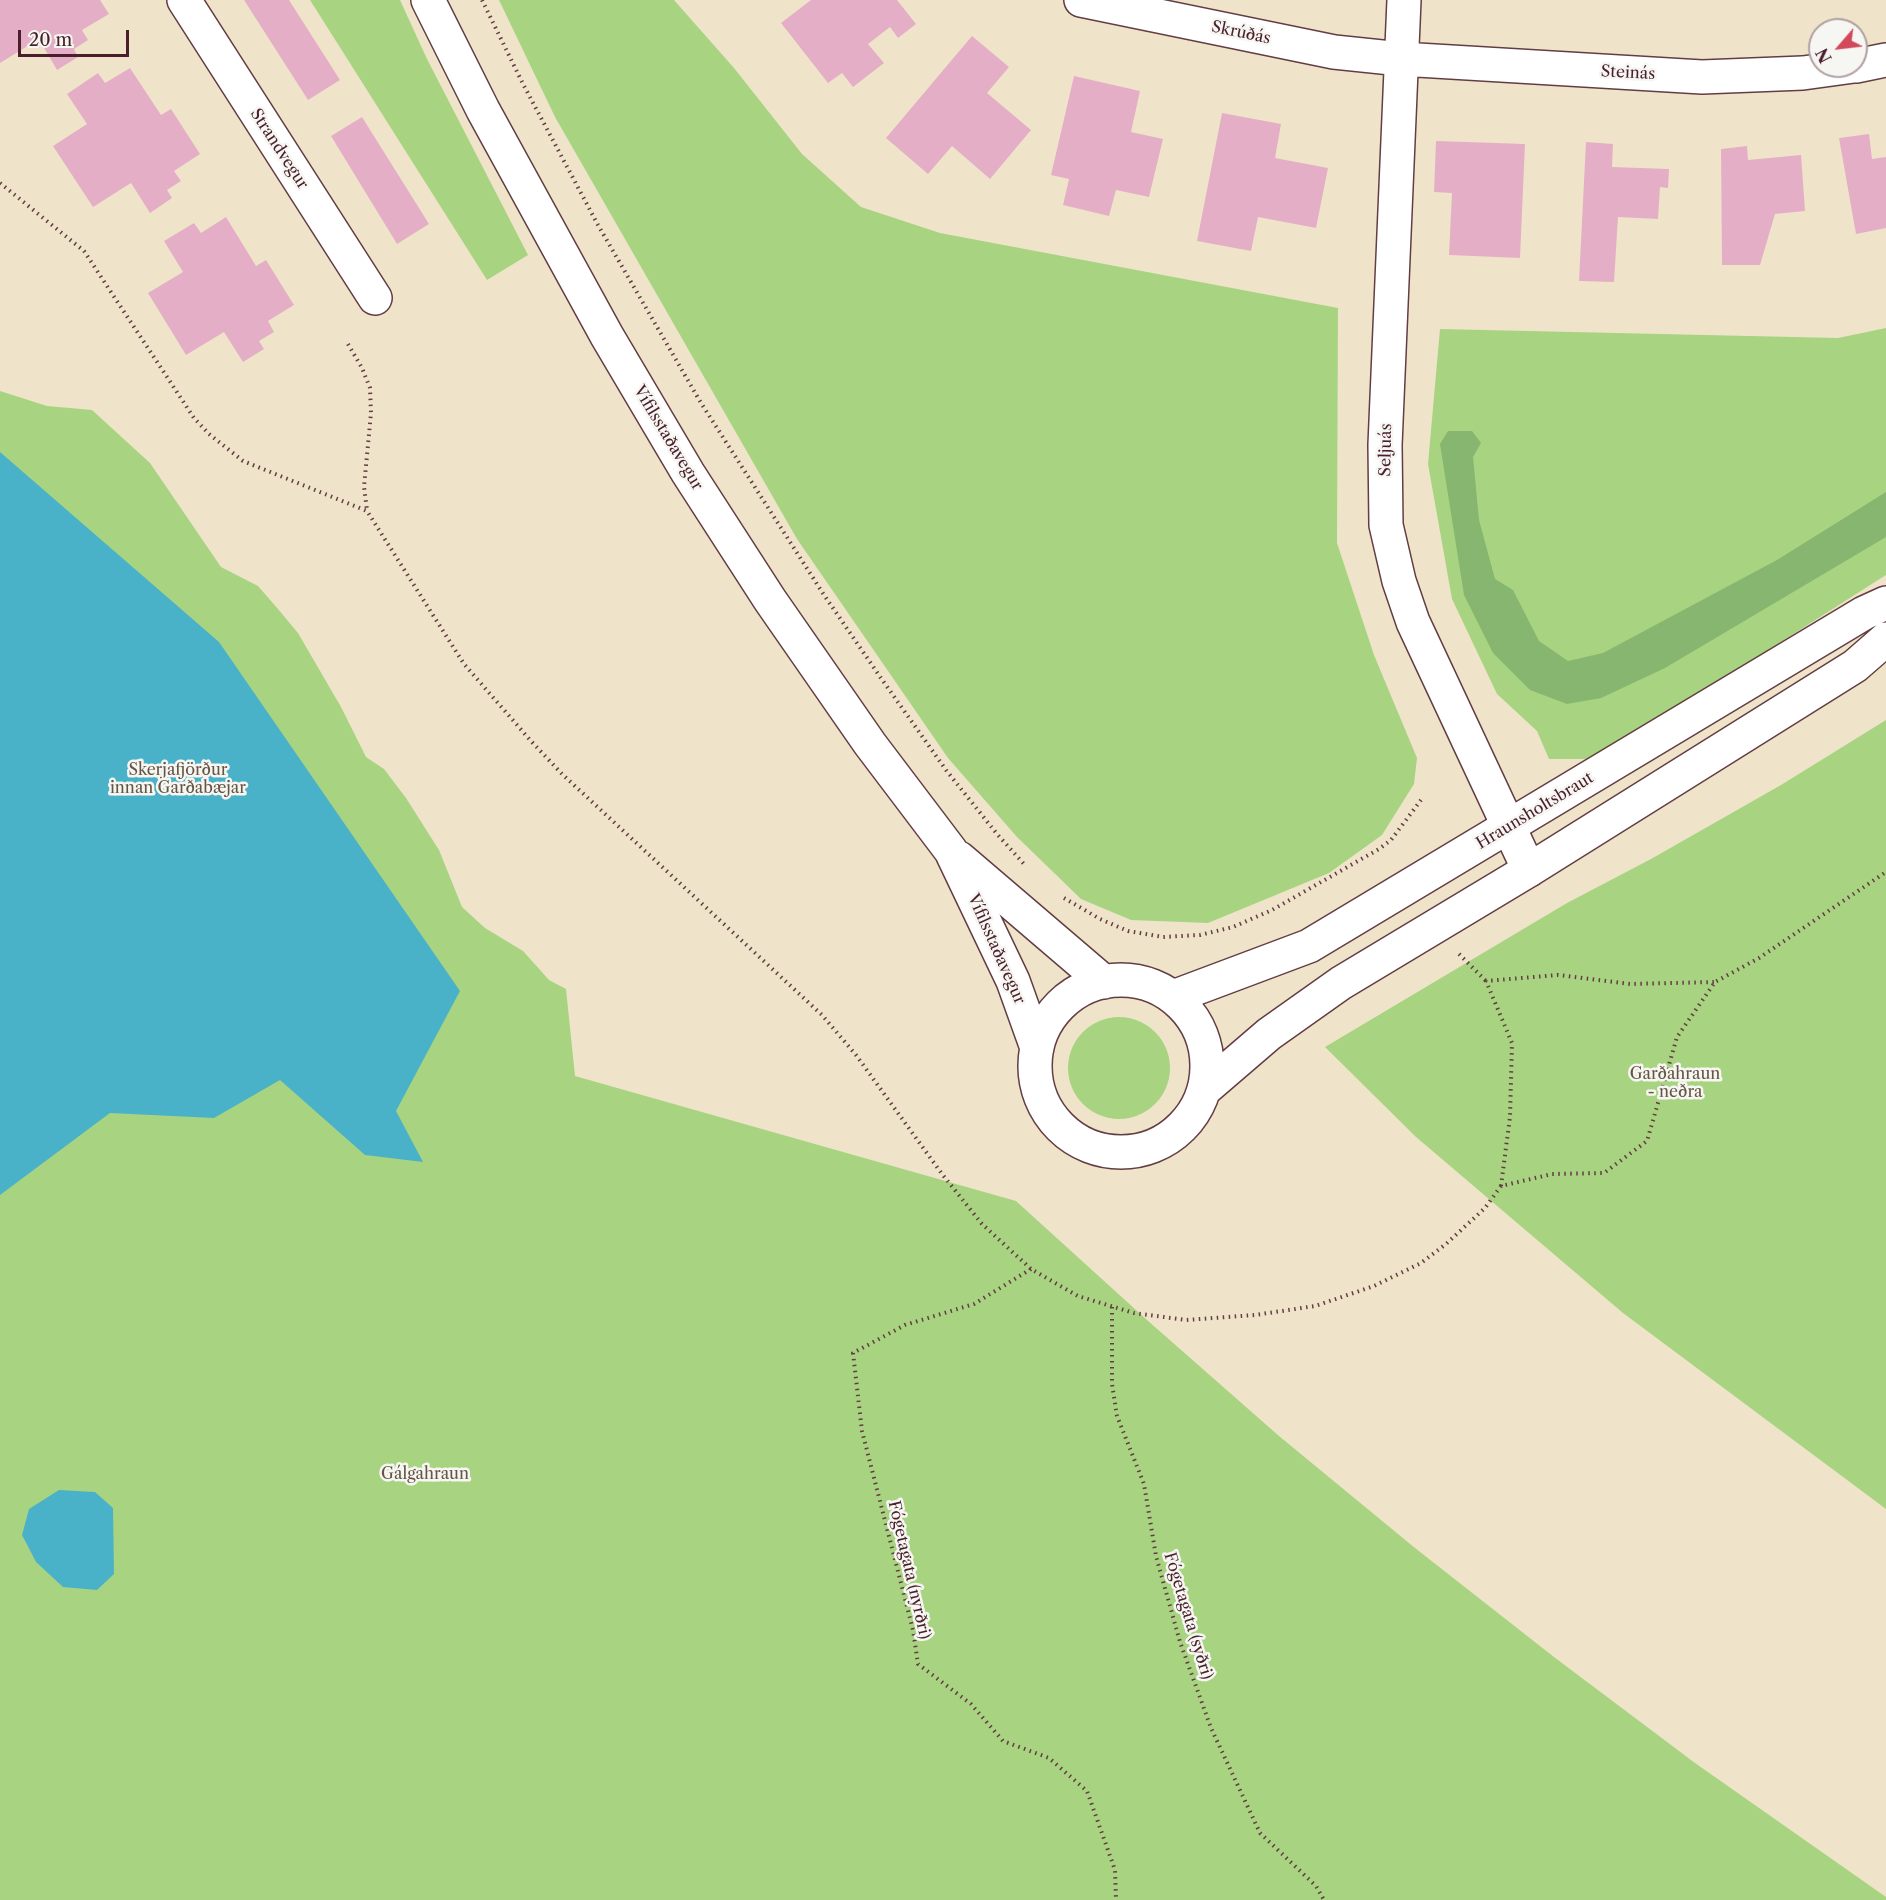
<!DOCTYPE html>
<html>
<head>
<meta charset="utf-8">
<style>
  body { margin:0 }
  #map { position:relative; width:1886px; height:1900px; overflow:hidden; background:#efe4ca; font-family:"Libre Caslon Text",serif }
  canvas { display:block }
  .north { position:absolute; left:1808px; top:18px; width:60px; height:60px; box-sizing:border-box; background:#f6f6f2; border:2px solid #b1a0a2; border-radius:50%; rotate:242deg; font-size:16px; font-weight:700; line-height:24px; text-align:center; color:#4a1f2b }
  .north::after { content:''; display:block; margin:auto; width:21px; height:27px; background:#d1495b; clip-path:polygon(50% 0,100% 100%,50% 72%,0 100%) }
  .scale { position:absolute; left:18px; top:30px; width:111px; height:27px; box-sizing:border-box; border:3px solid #4a1f2b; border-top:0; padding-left:8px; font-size:18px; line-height:21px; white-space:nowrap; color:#4a1f2b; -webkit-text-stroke:4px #f6f6f2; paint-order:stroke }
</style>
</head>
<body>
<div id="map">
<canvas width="1886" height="1900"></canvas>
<div class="north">N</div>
<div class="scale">20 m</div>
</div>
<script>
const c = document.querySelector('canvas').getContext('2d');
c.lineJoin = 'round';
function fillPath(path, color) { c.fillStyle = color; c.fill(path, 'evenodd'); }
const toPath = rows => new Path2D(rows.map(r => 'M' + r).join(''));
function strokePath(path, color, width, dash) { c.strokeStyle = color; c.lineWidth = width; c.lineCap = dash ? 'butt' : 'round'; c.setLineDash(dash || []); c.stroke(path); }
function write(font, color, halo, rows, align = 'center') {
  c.font = font + ' "Libre Caslon Text",serif'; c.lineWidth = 5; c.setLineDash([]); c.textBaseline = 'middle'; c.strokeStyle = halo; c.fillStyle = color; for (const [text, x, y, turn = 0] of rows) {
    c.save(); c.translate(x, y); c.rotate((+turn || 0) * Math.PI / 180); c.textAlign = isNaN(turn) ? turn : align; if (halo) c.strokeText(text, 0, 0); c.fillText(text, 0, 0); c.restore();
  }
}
fillPath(toPath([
  [310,0,400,0,427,59,528,255,487,280],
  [499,0,674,0,734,68,802,154,861,207,940,233,1338,308,1337,543,1374,655,1417,758,1414,784,1382,835,1329,873,1208,923,1131,920,1081,899,1017,837,948,758,797,539,555,117],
  [1886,328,1886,575,1597,759,1549,759,1537,731,1497,694,1452,599,1428,464,1440,329,1838,338],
  [0,391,47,406,92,410,150,463,221,567,258,586,278,609,298,633,341,707,366,757,384,769,406,798,439,850,462,907,485,928,523,951,549,980,566,989,575,1076,1016,1201,1147,1320,1279,1436,1415,1548,1554,1657,1695,1763,1886,1897,1886,1900,0,1900],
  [1886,720,1886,1509,1623,1313,1416,1137,1325,1047,1567,903,1651,859,1781,785],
  '1068 1068a51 51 0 1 1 102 0a51 51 0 1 1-102 0Z'
]), '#a8d481');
fillPath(toPath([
  [1448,431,1472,431,1481,443,1473,457,1479,520,1495,579,1513,590,1539,641,1568,661,1603,653,1777,560,1886,492,1886,537,1665,668,1601,698,1567,704,1530,690,1493,653,1464,595,1440,444]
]), '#86b66f');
fillPath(toPath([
  [0,452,219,642,460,991,396,1111,423,1162,365,1155,280,1080,214,1118,110,1113,0,1195],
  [59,1490,95,1492,113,1508,114,1574,97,1590,63,1587,36,1562,22,1535,29,1509]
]), '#4ab2c8');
fillPath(toPath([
  [0,0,100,0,109,14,82,30,88,40,74,49,78,57,57,70,39,39,0,63],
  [244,0,289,0,340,80,308,100],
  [811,0,897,0,916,24,898,38,890,27,868,44,884,63,853,87,842,73,828,83,781,23],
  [972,36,1009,67,987,93,1031,130,990,179,952,146,928,174,886,138],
  [130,68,161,115,171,109,200,154,174,171,181,181,167,190,172,198,150,213,131,183,93,207,53,146,87,124,67,94,98,73,105,83],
  [1074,76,1140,91,1131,132,1163,139,1149,197,1116,190,1109,216,1063,205,1069,179,1051,175],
  [1222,113,1281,124,1275,158,1328,168,1316,228,1258,217,1251,251,1197,241],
  [362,117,429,224,397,244,331,136],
  [1869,134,1872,159,1886,157,1886,228,1856,234,1839,138],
  [1436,141,1525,144,1520,258,1449,255,1452,193,1434,192],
  [1586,142,1613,144,1612,167,1669,169,1668,188,1660,187,1658,219,1618,217,1614,282,1579,281],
  [1747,146,1748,160,1801,155,1805,211,1775,214,1760,265,1722,265,1721,149],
  [226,217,256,266,266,260,294,305,268,321,274,332,259,341,264,349,243,362,224,332,186,355,148,293,183,272,164,241,194,223,201,233]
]), '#e4afc6');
const street = toPath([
  [184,0,375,298],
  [1081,0,1334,52,1401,59,1702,77,1803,73,1854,66],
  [1404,0,1385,445,1386,525,1399,581,1413,622,1529,870],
  [1856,66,1886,60]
]);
const secondary = toPath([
  [428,0,483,110,607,336,688,473,770,600,870,744,951,851,1013,981,1037,1048],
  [959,858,1104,982],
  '1035 1066a86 86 0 1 1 172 0a86 86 0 1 1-172 0Z',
  [1173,997,1309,946,1864,613,1886,603],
  [1205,1089,1269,1034,1341,983,1529,870,1855,666,1886,639]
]);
strokePath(street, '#633d43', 36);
strokePath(secondary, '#633d43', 36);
strokePath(toPath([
  [482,0,523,84,598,225,701,403,824,595,883,681,946,770,997,834,1024,864],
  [0,183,84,251,194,418,209,434,243,461,367,511,464,664,531,741,562,774,822,1015,856,1055,942,1174,982,1224,1031,1269,1078,1296,1134,1313,1186,1320,1255,1315,1315,1306,1374,1286,1421,1263,1446,1244,1485,1208,1501,1186,1552,1174,1604,1173,1647,1141,1677,1037,1715,982,1759,958,1886,872],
  [348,344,362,368,370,388,371,413,364,487,367,510],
  [1064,898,1100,919,1128,931,1163,937,1200,935,1233,927,1272,910,1379,849,1391,840,1421,800],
  [1459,954,1486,981],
  [1501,1186,1510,1117,1512,1043,1486,981,1558,975,1630,984,1715,982],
  [1031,1269,974,1304,905,1325,853,1353,862,1431,913,1630,918,1664,971,1704,1003,1741,1049,1758,1087,1791,1115,1870,1116,1900],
  [1112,1307,1112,1384,1117,1416,1144,1484,1156,1556,1180,1642,1211,1728,1260,1833,1316,1886,1324,1900]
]), '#633d43', 4, [1.5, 4.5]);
strokePath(street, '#fff', 33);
strokePath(secondary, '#fff', 33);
write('16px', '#4a1f2b', '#f6f6f2', [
  ["Skrúðás",1241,33,12],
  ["Steinás",1628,73,3],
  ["Strandvegur",279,149,57],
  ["Vífilsstaðavegur",668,438,59],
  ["Seljuás",1386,450,-89],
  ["Hraunsholtsbraut",1535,811,-31],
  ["Vífilsstaðavegur",996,949,66],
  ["Fógetagata (nyrðri)",909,1570,77],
  ["Fógetagata (syðri)",1188,1616,73]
]);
write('16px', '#665545', '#f6f6f2', [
  ["Skerjafjörður",178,770],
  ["innan Garðabæjar",178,788],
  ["Garðahraun",1675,1074],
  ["- neðra",1675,1092],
  ["Gálgahraun",425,1474]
]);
</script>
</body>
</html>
